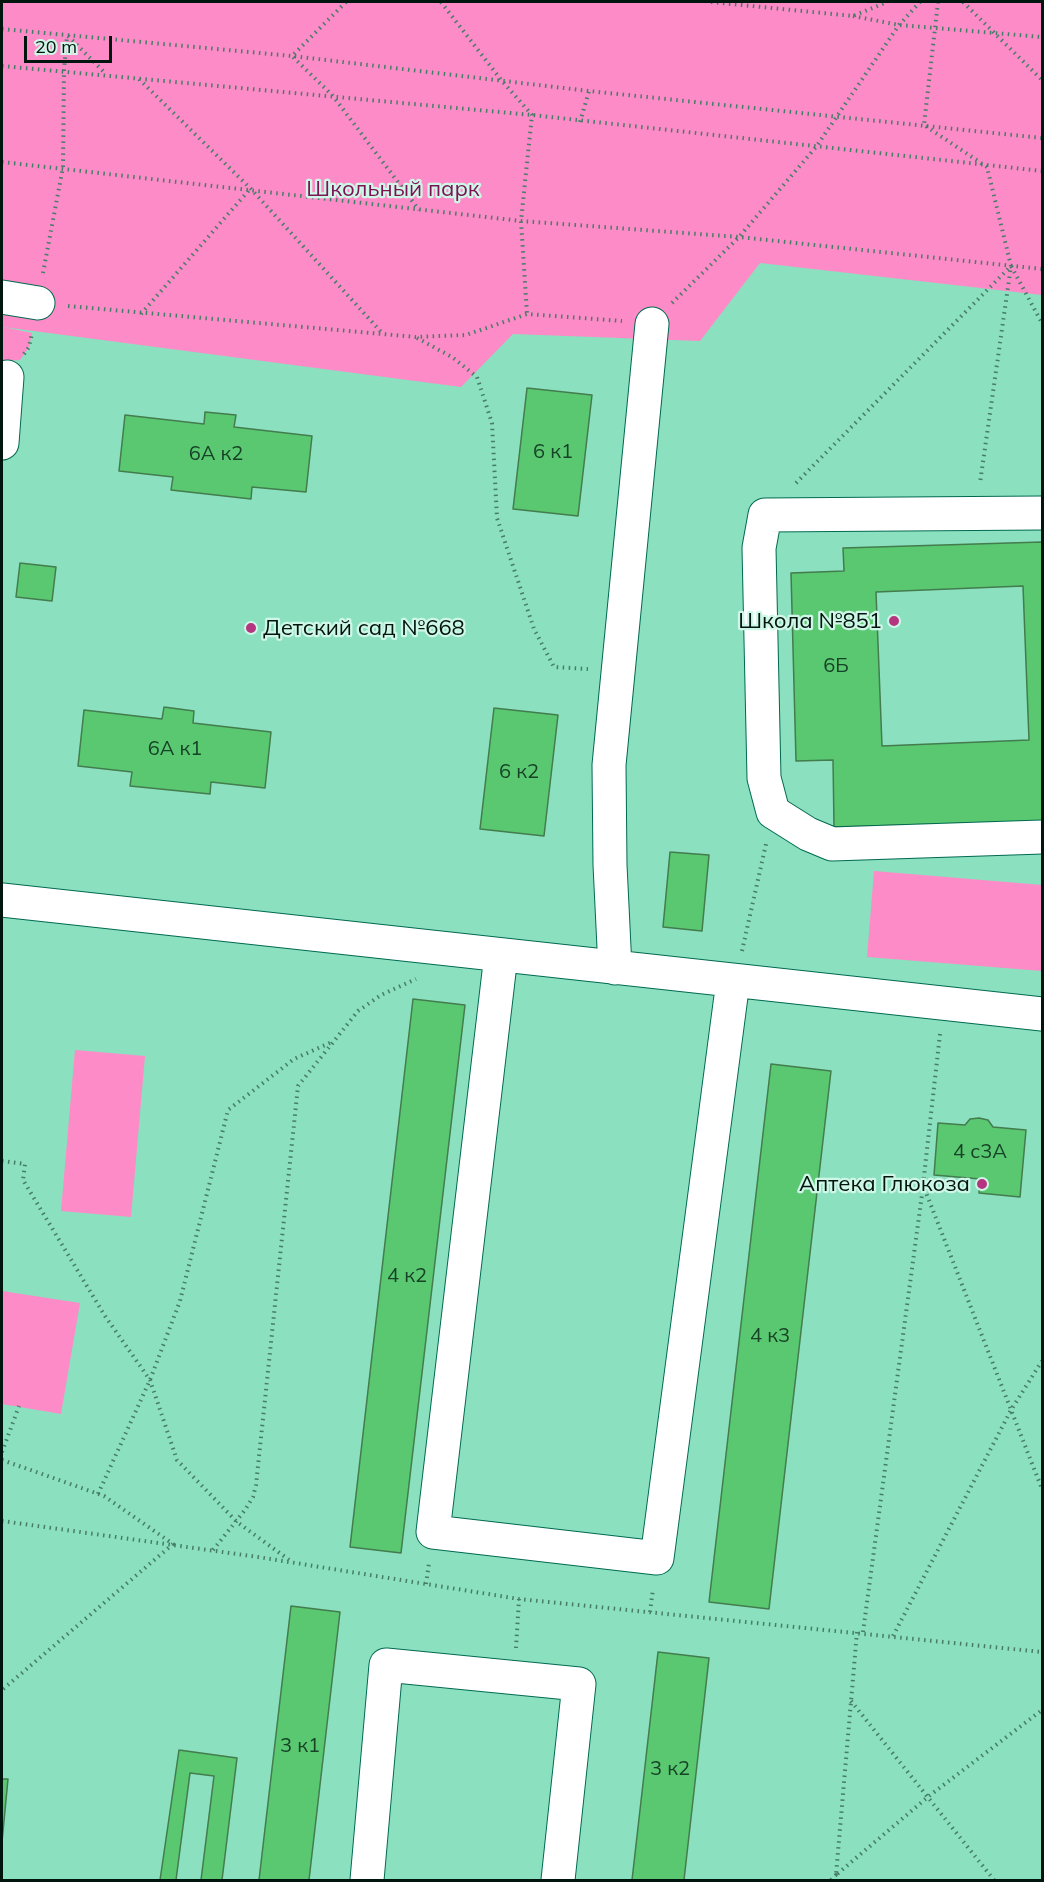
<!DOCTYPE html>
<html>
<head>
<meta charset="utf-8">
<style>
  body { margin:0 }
  #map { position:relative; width:1044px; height:1882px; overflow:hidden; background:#8be0c0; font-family:Mulish,sans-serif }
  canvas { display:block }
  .frame { position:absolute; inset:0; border:3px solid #00150d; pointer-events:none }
  .scale { position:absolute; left:24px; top:36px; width:88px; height:27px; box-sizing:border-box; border:3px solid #00150d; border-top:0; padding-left:8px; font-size:18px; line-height:21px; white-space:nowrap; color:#00150d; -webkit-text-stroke:4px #cff7e7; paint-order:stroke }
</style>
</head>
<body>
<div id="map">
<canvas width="1044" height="1882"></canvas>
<div class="frame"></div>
<div class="scale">20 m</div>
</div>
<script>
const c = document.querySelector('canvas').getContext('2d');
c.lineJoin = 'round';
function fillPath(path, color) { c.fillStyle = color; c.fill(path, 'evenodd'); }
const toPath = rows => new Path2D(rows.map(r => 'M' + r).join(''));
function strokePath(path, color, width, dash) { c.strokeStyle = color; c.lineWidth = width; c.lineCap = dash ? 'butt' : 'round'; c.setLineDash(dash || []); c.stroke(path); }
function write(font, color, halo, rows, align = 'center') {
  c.font = font + ' Mulish,sans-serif'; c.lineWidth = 4.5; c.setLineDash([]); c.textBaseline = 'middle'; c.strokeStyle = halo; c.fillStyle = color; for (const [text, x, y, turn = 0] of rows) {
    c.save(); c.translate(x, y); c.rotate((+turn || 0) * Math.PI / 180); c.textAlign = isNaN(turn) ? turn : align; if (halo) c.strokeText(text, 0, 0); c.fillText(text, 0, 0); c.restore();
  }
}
fillPath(toPath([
  [2,2,1042,2,1042,295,760,263,700,341,513,334,461,387,3,327,32,333,29,347,20,360,2,361],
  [874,871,1042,885,1042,971,867,957],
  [75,1050,145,1056,131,1217,61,1211],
  [2,1291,80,1303,61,1414,2,1404]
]), '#fd8bc7');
const building = toPath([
  [527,388,592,395,578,516,513,509,527,388],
  [205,412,236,415,234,427,312,436,306,492,252,487,251,499,171,490,173,477,119,471,125,415,204,424,205,412],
  [1042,542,1042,821,834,827,833,760,796,761,791,573,844,571,843,548,1042,542],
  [1023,586,1029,740,882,746,876,592,1023,586],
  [20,563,56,567,52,601,16,597,20,563],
  [164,707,194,711,193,723,271,732,265,788,211,782,210,794,130,786,132,772,78,766,84,710,162,719,164,707],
  [494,708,558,715,544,836,480,829,494,708],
  [670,852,709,855,702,931,663,927,670,852],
  [413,999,465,1005,401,1553,350,1547,413,999],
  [771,1064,831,1071,769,1609,709,1602,771,1064],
  [979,1118,988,1120,993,1127,1026,1130,1020,1197,979,1193,980,1179,934,1175,938,1123,965,1125,970,1119,979,1118],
  [291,1606,340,1612,309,1880,259,1880,291,1606],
  [658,1652,709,1658,684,1880,632,1880,658,1652],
  [179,1750,237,1758,222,1880,201,1880,214,1776,190,1773,176,1880,160,1880,179,1750],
  [2,1779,8,1779,2,1842,2,1779]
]);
fillPath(building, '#5ac771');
strokePath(building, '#437c4d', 1.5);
const minor = toPath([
  [2,297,38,303],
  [2,443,7,377],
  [1042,513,765,515,759,548,764,778,773,812,808,834,832,844,1042,837],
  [2,900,1042,1014],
  [501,955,433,1532,657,1558,733,981],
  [615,968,610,865,609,765,652,324],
  [367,1880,386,1665,579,1684,558,1880]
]);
strokePath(minor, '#006a50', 35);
strokePath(toPath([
  [346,2,292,56,333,96,419,210],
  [441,2,502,81,532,115,521,221,527,314],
  [711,2,853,16,887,2],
  [938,2,924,125,987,167,1011,266,980,483],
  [963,2,1042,80],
  [853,16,899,25,1042,37],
  [2,29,292,56,589,91,1042,138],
  [68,36,106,74],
  [2,66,532,115,1042,171],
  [139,79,251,189,383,334],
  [580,122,589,91],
  [2,162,521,221,739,237,1042,269],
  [43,273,63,167,64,70,67,36],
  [672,303,739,237,816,147,899,25,920,2],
  [68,306,416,337,466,335,527,314,622,321],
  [141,314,250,189],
  [417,338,452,357,477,377,492,423,497,518,534,629,554,667,588,669],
  [24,354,29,347,32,333],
  [796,483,1011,266,1042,323],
  [742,951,766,844],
  [940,1034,923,1185,1042,1489],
  [2,1161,25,1164,23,1180,105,1316,150,1380,177,1460,237,1522,292,1562],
  [2,1452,19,1406],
  [2,1460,104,1496,173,1544,2,1690],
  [98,1494,150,1380,180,1301,228,1110,294,1059,334,1041],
  [2,1521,258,1557,519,1599,1042,1652],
  [213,1550,245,1510,253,1497,256,1485,298,1086,358,1011,381,995,416,979],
  [426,1584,429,1563],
  [650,1612,653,1589],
  [857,1632,836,1875,929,1796,1042,1710],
  [863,1632,923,1187],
  [893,1636,1011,1410,1042,1361],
  [516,1648,519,1599],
  [851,1701,994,1880],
  [831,1880,836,1875,835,1880]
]), '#477d68', 4, [1.5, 4.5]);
strokePath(minor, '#fff', 33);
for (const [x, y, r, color] of [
  [894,621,6,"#b53581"],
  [251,628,6,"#b53581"],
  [982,1184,6,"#b53581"]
]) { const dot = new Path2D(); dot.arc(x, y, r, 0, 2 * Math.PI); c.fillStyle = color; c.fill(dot); strokePath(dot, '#cff7e7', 2); }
write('20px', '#164226', null, [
  ["6 к1",553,452],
  ["6А к2",216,454],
  ["6Б",836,666],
  ["6А к1",175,749],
  ["6 к2",519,772],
  ["4 с3А",980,1152],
  ["4 к2",407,1276],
  ["4 к3",770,1336],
  ["3 к1",300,1746],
  ["3 к2",670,1769]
]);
write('22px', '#7b1354', '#cff7e7', [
  ["Школьный парк",393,189]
]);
write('22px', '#00150d', '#cff7e7', [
  ["Школа №851",882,621],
  ["Детский сад №668",263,628,"left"],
  ["Аптека Глюкоза",970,1184]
], 'right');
</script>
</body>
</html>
